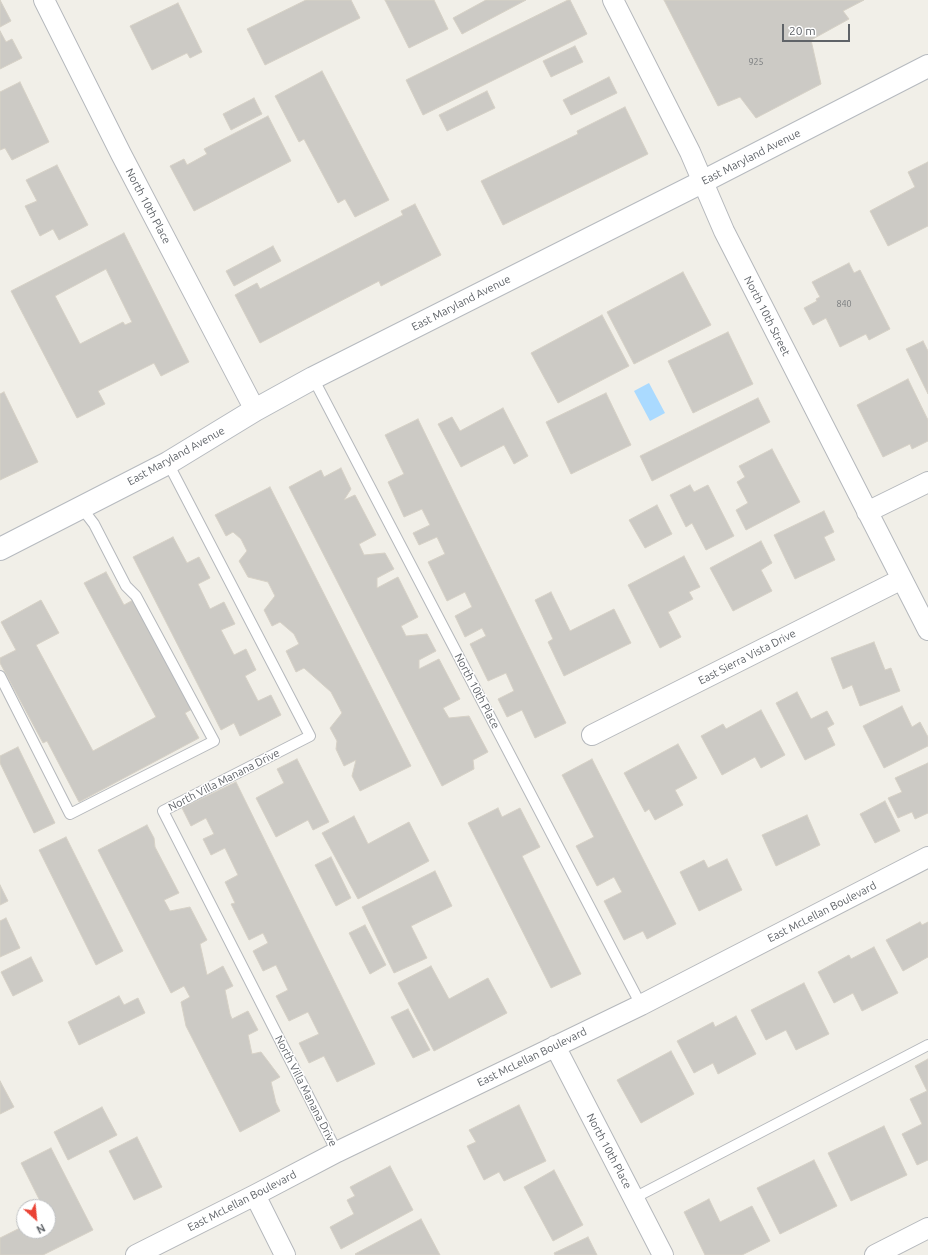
<!DOCTYPE html>
<html>
<head>
<meta charset="utf-8">
<style>
  body { margin:0 }
  #map { position:relative; width:928px; height:1255px; overflow:hidden; background:#f1efe8; font-family:Ubuntu,sans-serif }
  canvas { display:block }
  .north { position:absolute; left:16px; top:1199px; width:40px; height:40px; box-sizing:border-box; background:#fff; border:1px solid #bfc1c3; border-radius:50%; rotate:153deg; font-size:11px; font-weight:700; line-height:16px; text-align:center; color:#5f6368 }
  .north::after { content:''; display:block; margin:auto; width:14px; height:18px; background:#ea4335; clip-path:polygon(50% 0,100% 100%,50% 72%,0 100%) }
  .scale { position:absolute; left:782px; top:24px; width:68px; height:18px; box-sizing:border-box; border:2px solid #5f6368; border-top:0; padding-left:5px; font-size:12px; line-height:14px; white-space:nowrap; color:#5f6368; -webkit-text-stroke:3px #fff; paint-order:stroke }
</style>
</head>
<body>
<div id="map">
<canvas width="928" height="1255"></canvas>
<div class="north">N</div>
<div class="scale">20 m</div>
</div>
<script>
const c = document.querySelector('canvas').getContext('2d');
c.lineJoin = 'round';
function fillPath(path, color) { c.fillStyle = color; c.fill(path, 'evenodd'); }
const toPath = rows => new Path2D(rows.map(r => 'M' + r).join(''));
function strokePath(path, color, width, dash) { c.strokeStyle = color; c.lineWidth = width; c.lineCap = dash ? 'butt' : 'round'; c.setLineDash(dash || []); c.stroke(path); }
function write(font, color, halo, rows, align = 'center') {
  c.font = font + ' Ubuntu,sans-serif'; c.lineWidth = 3; c.setLineDash([]); c.textBaseline = 'middle'; c.strokeStyle = halo; c.fillStyle = color; for (const [text, x, y, turn = 0] of rows) {
    c.save(); c.translate(x, y); c.rotate((+turn || 0) * Math.PI / 180); c.textAlign = isNaN(turn) ? turn : align; if (halo) c.strokeText(text, 0, 0); c.fillText(text, 0, 0); c.restore();
  }
}
fillPath(toPath([
  [649,383,665,413,650,421,634,391]
]), '#aadaff');
const building = toPath([
  [0,0,11,21,0,27,0,0],
  [306,0,351,0,360,18,265,65,247,29,306,0],
  [385,0,434,0,448,29,409,48,385,0],
  [486,0,526,0,462,34,453,18,486,0],
  [568,0,570,0,587,34,423,115,406,80,568,0],
  [664,0,864,0,843,11,849,19,811,40,821,84,756,118,740,97,718,106,664,0],
  [178,3,202,52,190,58,187,53,152,70,130,26,178,3],
  [0,31,6,42,12,39,22,58,0,69,0,31],
  [575,46,583,62,551,77,543,61,575,46],
  [322,71,389,200,355,217,345,199,338,203,304,139,299,142,275,96,322,71],
  [609,77,617,93,571,115,563,100,609,77],
  [20,82,49,142,12,160,5,148,0,150,0,92,20,82],
  [487,91,495,108,447,131,439,115,487,91],
  [254,98,262,114,231,130,223,114,254,98],
  [625,107,648,154,503,225,481,181,578,134,577,131,625,107],
  [268,116,291,161,194,211,170,166,184,159,187,165,207,154,204,149,268,116],
  [928,162,928,226,888,246,870,211,915,187,908,172,928,162],
  [57,165,88,225,59,240,53,229,40,236,25,206,37,201,26,180,57,165],
  [415,204,441,255,381,286,379,281,260,343,235,295,257,283,260,289,403,215,401,211,415,204],
  [124,233,189,362,161,376,154,363,98,391,105,404,77,418,11,291,124,233],
  [106,269,132,322,125,325,123,322,80,344,55,296,106,269],
  [273,246,281,261,234,286,226,271,273,246],
  [849,263,854,273,860,270,890,329,869,340,866,334,840,347,826,318,813,325,804,308,817,301,816,299,820,297,812,282,849,263],
  [683,272,711,325,634,364,607,312,683,272],
  [602,315,629,366,558,403,531,353,602,315],
  [728,332,753,384,693,413,668,361,728,332],
  [923,341,928,351,928,394,906,349,923,341],
  [908,379,928,420,928,441,912,449,910,444,883,457,857,405,908,379],
  [4,392,38,462,0,480,0,394,4,392],
  [606,393,631,445,571,474,546,422,606,393],
  [758,398,770,422,652,481,640,456,758,398],
  [503,408,528,456,514,464,504,445,461,467,438,424,452,417,460,431,503,408],
  [418,419,566,723,535,738,522,710,507,717,498,699,514,691,506,673,488,681,470,644,486,636,482,628,465,637,455,616,472,607,465,592,447,601,428,562,445,554,437,537,419,545,413,533,430,525,422,509,404,517,388,482,404,474,385,435,418,419],
  [772,449,800,502,746,530,736,510,748,503,737,482,745,477,739,466,772,449],
  [341,468,351,489,344,500,355,495,376,535,359,544,364,555,385,553,394,569,377,578,377,588,398,577,418,617,401,626,406,636,427,634,436,651,419,660,419,669,439,659,460,699,443,708,449,718,469,716,488,752,473,760,474,769,442,786,289,487,321,470,324,477,341,468],
  [690,485,694,492,708,485,734,536,706,550,692,523,686,527,670,495,690,485],
  [270,487,411,766,360,791,352,776,356,760,344,766,336,749,337,741,330,728,342,713,331,692,304,668,296,672,286,651,299,644,294,634,280,622,272,626,264,610,275,596,268,582,248,577,239,561,247,551,241,539,233,532,226,536,215,515,270,487],
  [657,505,672,534,645,548,629,520,657,505],
  [824,511,834,532,824,537,835,560,795,579,774,535,824,511],
  [173,537,187,563,199,557,210,578,198,584,210,609,224,602,235,624,221,630,234,655,246,649,256,670,245,676,258,701,271,695,281,715,240,736,234,723,221,730,133,557,173,537],
  [761,541,772,563,761,570,772,591,733,611,710,568,761,541],
  [684,556,700,587,689,592,693,599,668,612,681,637,660,648,628,585,684,556],
  [106,572,124,605,135,599,194,708,185,713,199,738,79,802,47,741,43,743,0,663,0,658,16,650,1,622,41,600,59,633,36,645,93,751,156,717,84,583,106,572],
  [551,592,570,631,614,609,631,643,564,676,548,642,553,639,535,600,551,592],
  [874,642,885,670,891,668,900,691,860,706,852,685,843,689,831,658,874,642],
  [797,692,811,719,827,711,834,724,827,728,835,745,805,760,776,703,797,692],
  [902,706,912,727,920,722,928,737,928,746,884,768,863,726,902,706],
  [761,710,785,755,761,768,755,757,722,775,701,736,723,724,726,729,761,710],
  [678,744,697,778,675,790,683,805,655,820,649,809,645,812,624,773,678,744],
  [18,747,55,823,34,833,0,763,0,756,18,747],
  [297,759,329,822,313,830,308,820,276,837,256,798,284,783,277,769,297,759],
  [592,759,676,924,647,939,643,931,624,940,604,901,622,892,614,877,597,886,576,846,594,837,562,775,592,759],
  [928,763,928,813,915,819,912,812,898,818,888,798,902,792,895,778,928,763],
  [236,782,375,1064,337,1082,324,1056,309,1063,299,1043,319,1034,308,1012,289,1021,276,996,288,990,276,965,263,971,253,951,268,943,263,933,249,940,231,904,235,903,225,882,238,875,225,848,211,855,203,839,214,834,206,818,191,826,182,808,236,782],
  [885,801,900,831,875,843,860,814,885,801],
  [498,808,502,817,520,808,540,847,522,856,581,974,551,988,468,823,498,808],
  [807,815,820,845,776,866,762,835,807,815],
  [354,816,368,844,409,822,429,861,358,899,322,833,354,816],
  [147,825,154,838,155,847,179,893,164,900,170,911,190,907,207,940,200,944,207,975,223,966,233,986,225,990,230,1014,232,1019,248,1011,258,1030,248,1035,252,1054,261,1052,280,1077,271,1082,276,1103,280,1111,240,1132,186,1026,181,1002,190,997,184,986,171,993,98,850,147,825],
  [66,837,123,951,96,965,39,850,66,837],
  [331,857,351,898,336,906,315,865,331,857],
  [727,859,742,890,699,911,680,872,704,860,708,868,727,859],
  [435,871,452,906,411,926,427,958,394,973,362,907,435,871],
  [0,885,8,901,0,905,0,885],
  [6,918,20,948,0,957,0,921,6,918],
  [920,922,922,925,928,922,928,957,903,971,886,940,920,922],
  [365,925,386,965,370,974,349,933,365,925],
  [874,947,898,993,862,1011,853,993,834,1003,818,972,849,955,851,959,874,947],
  [31,957,43,981,13,996,1,972,31,957],
  [431,966,449,999,488,978,507,1013,434,1051,398,983,431,966],
  [804,983,829,1034,796,1050,786,1030,766,1040,751,1010,804,983],
  [119,996,124,1005,138,998,145,1013,79,1045,68,1022,119,996],
  [408,1009,430,1050,413,1058,391,1017,408,1009],
  [736,1016,756,1054,718,1074,713,1063,694,1073,677,1041,713,1022,715,1027,736,1016],
  [671,1051,694,1094,641,1123,617,1080,671,1051],
  [928,1059,928,1160,917,1165,902,1134,922,1124,910,1099,927,1091,915,1066,928,1059],
  [0,1081,14,1107,0,1114,0,1081],
  [519,1105,546,1161,504,1181,499,1172,484,1180,467,1146,476,1142,469,1130,519,1105],
  [102,1107,117,1135,68,1160,54,1132,102,1107],
  [884,1126,907,1175,851,1201,828,1153,884,1126],
  [137,1137,162,1187,134,1200,109,1151,137,1137],
  [51,1148,93,1230,43,1255,0,1255,0,1238,24,1226,24,1231,48,1231,48,1207,43,1207,21,1163,51,1148],
  [814,1160,837,1206,780,1234,757,1188,814,1160],
  [390,1166,413,1210,341,1249,330,1227,354,1214,347,1200,355,1196,350,1187,390,1166],
  [554,1170,583,1225,553,1241,524,1187,554,1170],
  [709,1199,720,1222,752,1206,770,1241,742,1255,705,1255,684,1212,709,1199],
  [421,1219,440,1255,356,1255,355,1254,421,1219],
  [588,1237,597,1255,555,1255,554,1253,588,1237]
]);
fillPath(building, '#cccac5');
strokePath(building, '#d6d1c6', 1);
const lane = toPath([
  [313,378,641,1005],
  [168,463,310,736,163,811,337,1152],
  [0,676,70,814,214,741,136,596,126,586,94,524,81,507],
  [634,1198,928,1045]
]);
const street = toPath([
  [44,0,121,154,255,410],
  [613,0,690,152,724,231,928,630],
  [867,512,928,482],
  [592,735,902,579],
  [555,1046,663,1255],
  [255,1195,285,1255],
  [136,1255,255,1195,337,1152,641,1005,928,857],
  [875,1255,928,1228]
]);
const secondary = toPath([
  [0,549,168,463,255,410,313,378,702,182,928,66]
]);
strokePath(lane, '#b5b8bc', 12);
strokePath(street, '#b5b8bc', 22);
strokePath(secondary, '#b6babf', 24);
strokePath(lane, '#fff', 10);
strokePath(street, '#fff', 20);
strokePath(secondary, '#fff', 22);
write('9px', '#7a7d7f', null, [
  ["925",756,62],
  ["840",844,304]
]);
write('11px', '#5f6368', '#fff', [
  ["East Maryland Avenue",751,157,-27],
  ["North 10th Place",148,206,62],
  ["East Maryland Avenue",461,303,-27],
  ["North 10th Street",767,316,63],
  ["East Maryland Avenue",176,456,-29],
  ["East Sierra Vista Drive",747,657,-27],
  ["North 10th Place",477,691,62],
  ["North Villa Manana Drive",224,780,-27],
  ["East McLellan Boulevard",822,912,-27],
  ["East McLellan Boulevard",532,1057,-26],
  ["North Villa Manana Drive",306,1091,63],
  ["North 10th Place",609,1151,62],
  ["East McLellan Boulevard",242,1201,-27]
]);
</script>
</body>
</html>
